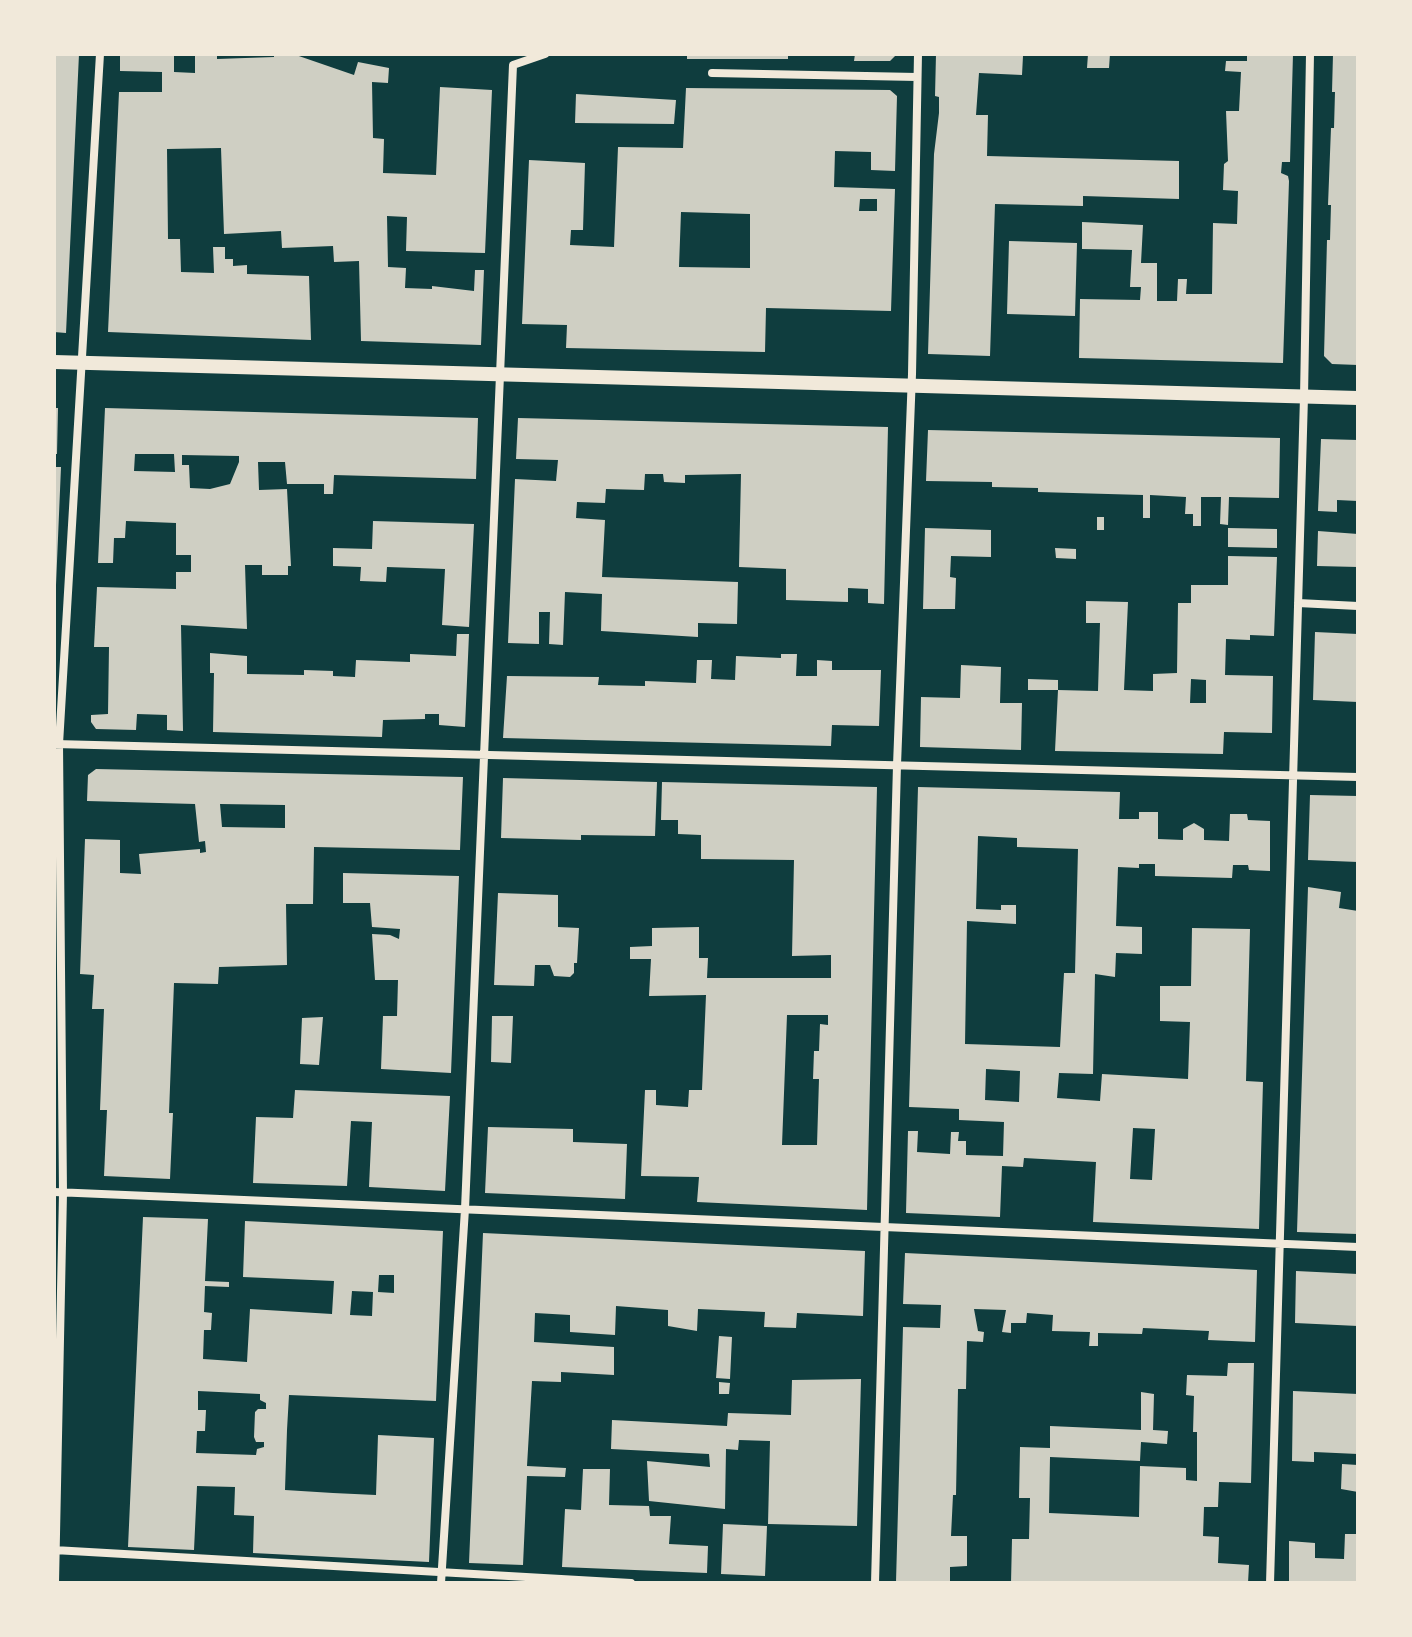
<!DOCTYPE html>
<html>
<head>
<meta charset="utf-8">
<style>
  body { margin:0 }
  #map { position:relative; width:1412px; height:1637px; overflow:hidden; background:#0f3d3e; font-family:"Varela Round",sans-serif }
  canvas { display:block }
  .frame { position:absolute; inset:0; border:56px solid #f1e9da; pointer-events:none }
</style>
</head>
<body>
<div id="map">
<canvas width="1412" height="1637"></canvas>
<div class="frame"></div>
</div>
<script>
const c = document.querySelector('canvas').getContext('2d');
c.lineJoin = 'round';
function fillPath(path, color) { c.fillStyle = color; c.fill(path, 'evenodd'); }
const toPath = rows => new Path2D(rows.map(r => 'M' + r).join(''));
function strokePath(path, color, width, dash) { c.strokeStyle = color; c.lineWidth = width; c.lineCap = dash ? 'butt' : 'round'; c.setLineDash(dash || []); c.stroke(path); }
fillPath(toPath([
  [54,54,79,54,66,333,54,332],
  [120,54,174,54,174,72,195,73,195,54,217,54,217,59,274,57,274,54,293,54,354,75,358,62,389,68,388,83,372,82,373,138,384,139,383,173,436,175,440,87,492,90,485,253,406,251,407,217,387,216,388,267,406,268,405,288,432,289,432,286,474,291,475,270,484,270,481,345,361,341,359,261,334,262,333,246,282,248,281,231,224,234,221,148,167,149,168,239,180,239,181,272,214,273,213,247,225,247,225,259,233,259,233,266,247,265,247,274,309,276,311,340,108,332,119,92,162,92,162,72,120,71],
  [687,54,788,54,788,59,687,59],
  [855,54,897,54,890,61,854,61],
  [936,54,1023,56,1022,75,979,73,976,115,988,115,987,156,1179,161,1179,199,1083,196,1083,206,995,204,990,356,928,354,934,154,939,113,939,97,935,96],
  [1088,54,1110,54,1109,68,1087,68],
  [1247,54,1293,54,1290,162,1282,162,1281,173,1288,176,1289,181,1283,363,1079,358,1080,299,1140,300,1141,287,1130,287,1132,250,1082,249,1082,222,1143,225,1141,263,1157,263,1157,301,1177,301,1178,279,1187,279,1186,294,1212,294,1213,223,1237,224,1238,191,1223,190,1224,164,1228,161,1226,111,1239,111,1241,72,1225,71,1226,61,1247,61],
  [1333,54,1358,54,1358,365,1332,364,1324,356,1327,240,1330,240,1331,205,1328,205,1331,128,1334,128,1335,92,1332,92],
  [686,88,890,90,897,96,895,171,871,170,871,152,835,151,834,187,895,189,891,311,766,308,765,352,566,348,567,325,522,324,529,160,585,163,583,230,571,230,570,245,614,247,618,147,683,148],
  [860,199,877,199,877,211,859,211],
  [681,212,750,214,750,268,679,267],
  [576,94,676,100,674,124,575,123],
  [1009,241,1077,243,1075,316,1007,314],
  [54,408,58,408,57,454,54,454],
  [105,408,478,418,476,479,334,475,333,494,324,494,324,484,287,484,285,462,258,462,259,490,287,489,291,566,288,566,288,575,262,575,262,565,245,565,247,629,181,625,183,731,167,730,167,715,137,714,136,730,96,729,91,722,91,715,108,714,109,647,94,647,97,587,176,589,176,572,191,572,191,555,176,555,176,523,126,521,125,538,114,538,113,563,98,563],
  [135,454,174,454,175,472,134,471],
  [182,455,239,456,239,462,230,484,210,489,190,488,189,465,182,465],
  [518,418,888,427,884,604,868,603,868,589,848,588,848,602,786,600,786,569,739,567,741,474,685,475,685,483,664,482,663,474,645,474,644,490,606,489,605,503,577,502,576,518,605,520,602,577,738,582,737,624,698,623,698,637,601,631,602,594,565,592,563,645,549,644,550,612,539,612,539,644,508,643,515,479,556,481,558,460,516,459],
  [928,430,1280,438,1279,498,1229,497,1228,525,1220,524,1221,497,1201,497,1201,526,1193,526,1193,514,1185,514,1186,497,1150,495,1150,518,1143,518,1143,495,1038,492,1038,488,992,487,992,482,926,481],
  [1321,439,1358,440,1358,501,1337,500,1337,512,1318,511],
  [54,467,61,467,56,585,54,585],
  [1097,517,1104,517,1104,530,1097,530],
  [373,521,474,524,469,627,442,625,445,569,387,567,386,582,360,581,361,567,333,566,333,548,372,549],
  [925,528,991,530,991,557,951,556,950,577,956,578,955,609,923,609],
  [1228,528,1277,529,1277,548,1228,547],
  [1318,531,1358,534,1358,567,1317,566],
  [1055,548,1076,549,1076,559,1056,558],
  [1228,556,1277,557,1274,636,1250,635,1250,640,1226,639,1225,675,1273,676,1272,733,1224,732,1223,754,1055,751,1058,690,1098,691,1100,623,1086,623,1086,601,1128,602,1124,690,1153,691,1153,674,1177,673,1178,603,1191,603,1191,585,1228,585],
  [1191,679,1206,680,1206,703,1190,703],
  [1315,632,1358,634,1358,702,1313,700],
  [457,634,469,634,465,727,439,725,439,714,425,714,425,719,383,720,382,737,213,732,214,673,210,673,210,653,247,656,247,674,304,675,304,670,333,671,333,676,355,677,356,660,410,662,410,654,456,656],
  [781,654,797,654,796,676,817,676,817,660,832,661,832,670,881,670,879,726,832,725,831,746,503,738,507,676,599,677,598,685,645,686,645,681,696,683,697,660,712,660,711,679,735,680,736,656,781,658],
  [961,665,1001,667,1000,703,1022,703,1021,750,920,747,921,697,960,698],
  [1028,679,1058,680,1058,690,1028,690],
  [96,769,463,777,460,850,314,847,313,904,286,904,287,965,219,967,218,984,174,983,169,1113,173,1113,170,1179,104,1176,107,1110,100,1110,104,1009,92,1009,94,975,80,974,85,839,120,840,120,873,141,874,139,854,200,849,200,853,206,852,205,841,199,842,195,804,87,801,88,775],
  [220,804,285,805,285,828,222,827],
  [503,778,657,782,655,836,581,835,581,840,501,838],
  [662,782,877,787,867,1210,697,1202,699,1177,641,1176,645,1090,656,1090,656,1105,688,1107,689,1090,702,1090,706,995,649,996,651,959,630,959,630,947,652,946,652,928,699,927,699,958,708,958,707,978,831,978,831,955,792,956,794,860,701,859,701,835,678,834,678,820,661,820],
  [787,1015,828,1015,828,1025,820,1024,819,1051,814,1051,813,1079,819,1079,817,1145,782,1145],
  [918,787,1120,792,1119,819,1139,819,1139,812,1158,812,1158,839,1183,840,1183,829,1194,823,1204,829,1204,840,1229,841,1230,814,1247,814,1248,820,1270,821,1270,871,1249,870,1248,865,1233,865,1232,878,1155,876,1155,864,1139,864,1139,868,1118,867,1116,926,1142,927,1142,954,1116,953,1115,977,1095,974,1093,1074,1059,1073,1057,1098,1100,1101,1102,1074,1188,1079,1190,1022,1160,1021,1160,986,1191,986,1192,928,1250,929,1246,1081,1263,1082,1259,1229,1093,1222,1096,1162,1024,1158,1023,1167,1002,1166,1000,1217,906,1213,908,1131,918,1131,917,1152,950,1154,951,1132,959,1132,958,1141,966,1141,966,1155,1003,1156,1004,1122,959,1120,959,1109,909,1107],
  [978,836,1017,838,1017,847,1078,849,1075,973,1064,973,1060,1047,965,1044,967,921,1016,924,1016,905,1001,905,1001,910,976,909],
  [986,1069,1020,1071,1019,1102,985,1100],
  [1133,1128,1155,1129,1152,1180,1130,1179],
  [1310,795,1358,796,1358,862,1308,860],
  [343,873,459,876,451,1073,381,1069,383,1016,397,1016,398,980,375,980,372,934,390,935,399,939,400,929,372,927,370,903,343,903],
  [1308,887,1341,892,1339,908,1358,911,1358,1234,1297,1232],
  [498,893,558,895,558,927,579,928,577,963,574,963,574,973,570,977,554,976,550,965,535,965,534,986,494,985],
  [492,1016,513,1016,511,1063,491,1062],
  [323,1017,319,1065,300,1064,302,1018],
  [295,1090,450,1096,445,1191,369,1187,372,1122,351,1121,347,1186,253,1183,256,1117,293,1118],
  [488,1127,573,1129,573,1142,627,1144,625,1199,485,1193],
  [143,1217,208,1219,205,1281,229,1282,229,1287,205,1286,204,1312,212,1313,211,1330,204,1330,203,1359,247,1362,250,1309,332,1314,334,1281,243,1277,245,1221,443,1231,436,1401,289,1395,287,1430,285,1490,333,1493,376,1495,378,1435,434,1438,429,1562,253,1553,254,1516,234,1515,235,1487,197,1486,194,1550,128,1547],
  [379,1275,394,1275,394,1293,378,1292],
  [352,1291,373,1292,372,1316,350,1315],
  [198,1391,260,1394,260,1400,266,1403,266,1409,258,1409,255,1412,254,1437,256,1442,264,1442,264,1447,257,1449,256,1455,196,1453,197,1431,205,1431,206,1410,198,1410],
  [483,1233,865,1251,863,1316,797,1313,796,1328,764,1327,765,1312,698,1309,697,1331,668,1326,668,1310,616,1306,615,1335,570,1332,570,1315,535,1313,534,1342,614,1347,614,1375,561,1372,561,1382,532,1381,527,1466,566,1468,565,1477,527,1476,523,1565,469,1563],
  [905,1253,1257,1270,1255,1342,1208,1340,1209,1331,1143,1328,1142,1334,1098,1333,1098,1346,1089,1346,1090,1332,1052,1331,1053,1315,1027,1313,1026,1323,1011,1323,1011,1333,1002,1332,1006,1310,974,1309,978,1331,984,1332,983,1342,967,1341,966,1389,958,1389,956,1495,953,1495,951,1536,967,1536,967,1566,950,1567,950,1583,896,1582,903,1327,940,1328,941,1305,903,1304],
  [1296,1271,1358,1274,1358,1326,1295,1323],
  [719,1336,732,1337,730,1379,716,1378],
  [1228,1363,1254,1363,1251,1483,1219,1482,1218,1507,1204,1507,1203,1536,1219,1537,1218,1563,1249,1565,1248,1583,1011,1583,1012,1539,1029,1539,1030,1498,1019,1498,1020,1447,1050,1448,1050,1426,1141,1430,1141,1392,1154,1394,1153,1430,1168,1431,1167,1444,1141,1442,1140,1461,1050,1457,1049,1513,1139,1517,1140,1466,1186,1468,1186,1480,1197,1481,1197,1432,1193,1432,1194,1396,1186,1395,1187,1375,1227,1376],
  [861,1379,857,1526,768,1524,770,1441,739,1440,738,1450,726,1449,725,1509,649,1501,647,1461,710,1467,709,1454,611,1449,612,1420,727,1426,728,1413,791,1415,792,1380],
  [719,1382,730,1383,729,1394,719,1394],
  [1293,1391,1358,1394,1358,1454,1314,1452,1314,1462,1292,1461],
  [1342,1464,1358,1465,1358,1492,1341,1489],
  [583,1469,610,1469,609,1505,649,1506,650,1516,671,1516,669,1544,708,1546,707,1573,562,1567,565,1509,581,1510],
  [723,1524,767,1526,765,1576,721,1574],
  [1345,1534,1358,1534,1358,1583,1289,1583,1289,1541,1315,1543,1315,1558,1344,1559]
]), '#cfcfc3');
strokePath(toPath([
  [712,73,917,77],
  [1298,603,1358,606],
  [55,744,1358,777],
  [54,1192,1358,1247],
  [54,1550,631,1583],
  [55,1583,63,1193,59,744,100,54],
  [441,1583,465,1209,513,65,545,54],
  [875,1583,897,765,912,374,918,54],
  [1270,1583,1304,397,1310,54]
]), '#f1e9da', 8);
strokePath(toPath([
  [54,362,1358,398]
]), '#f1e9da', 14);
</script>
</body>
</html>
